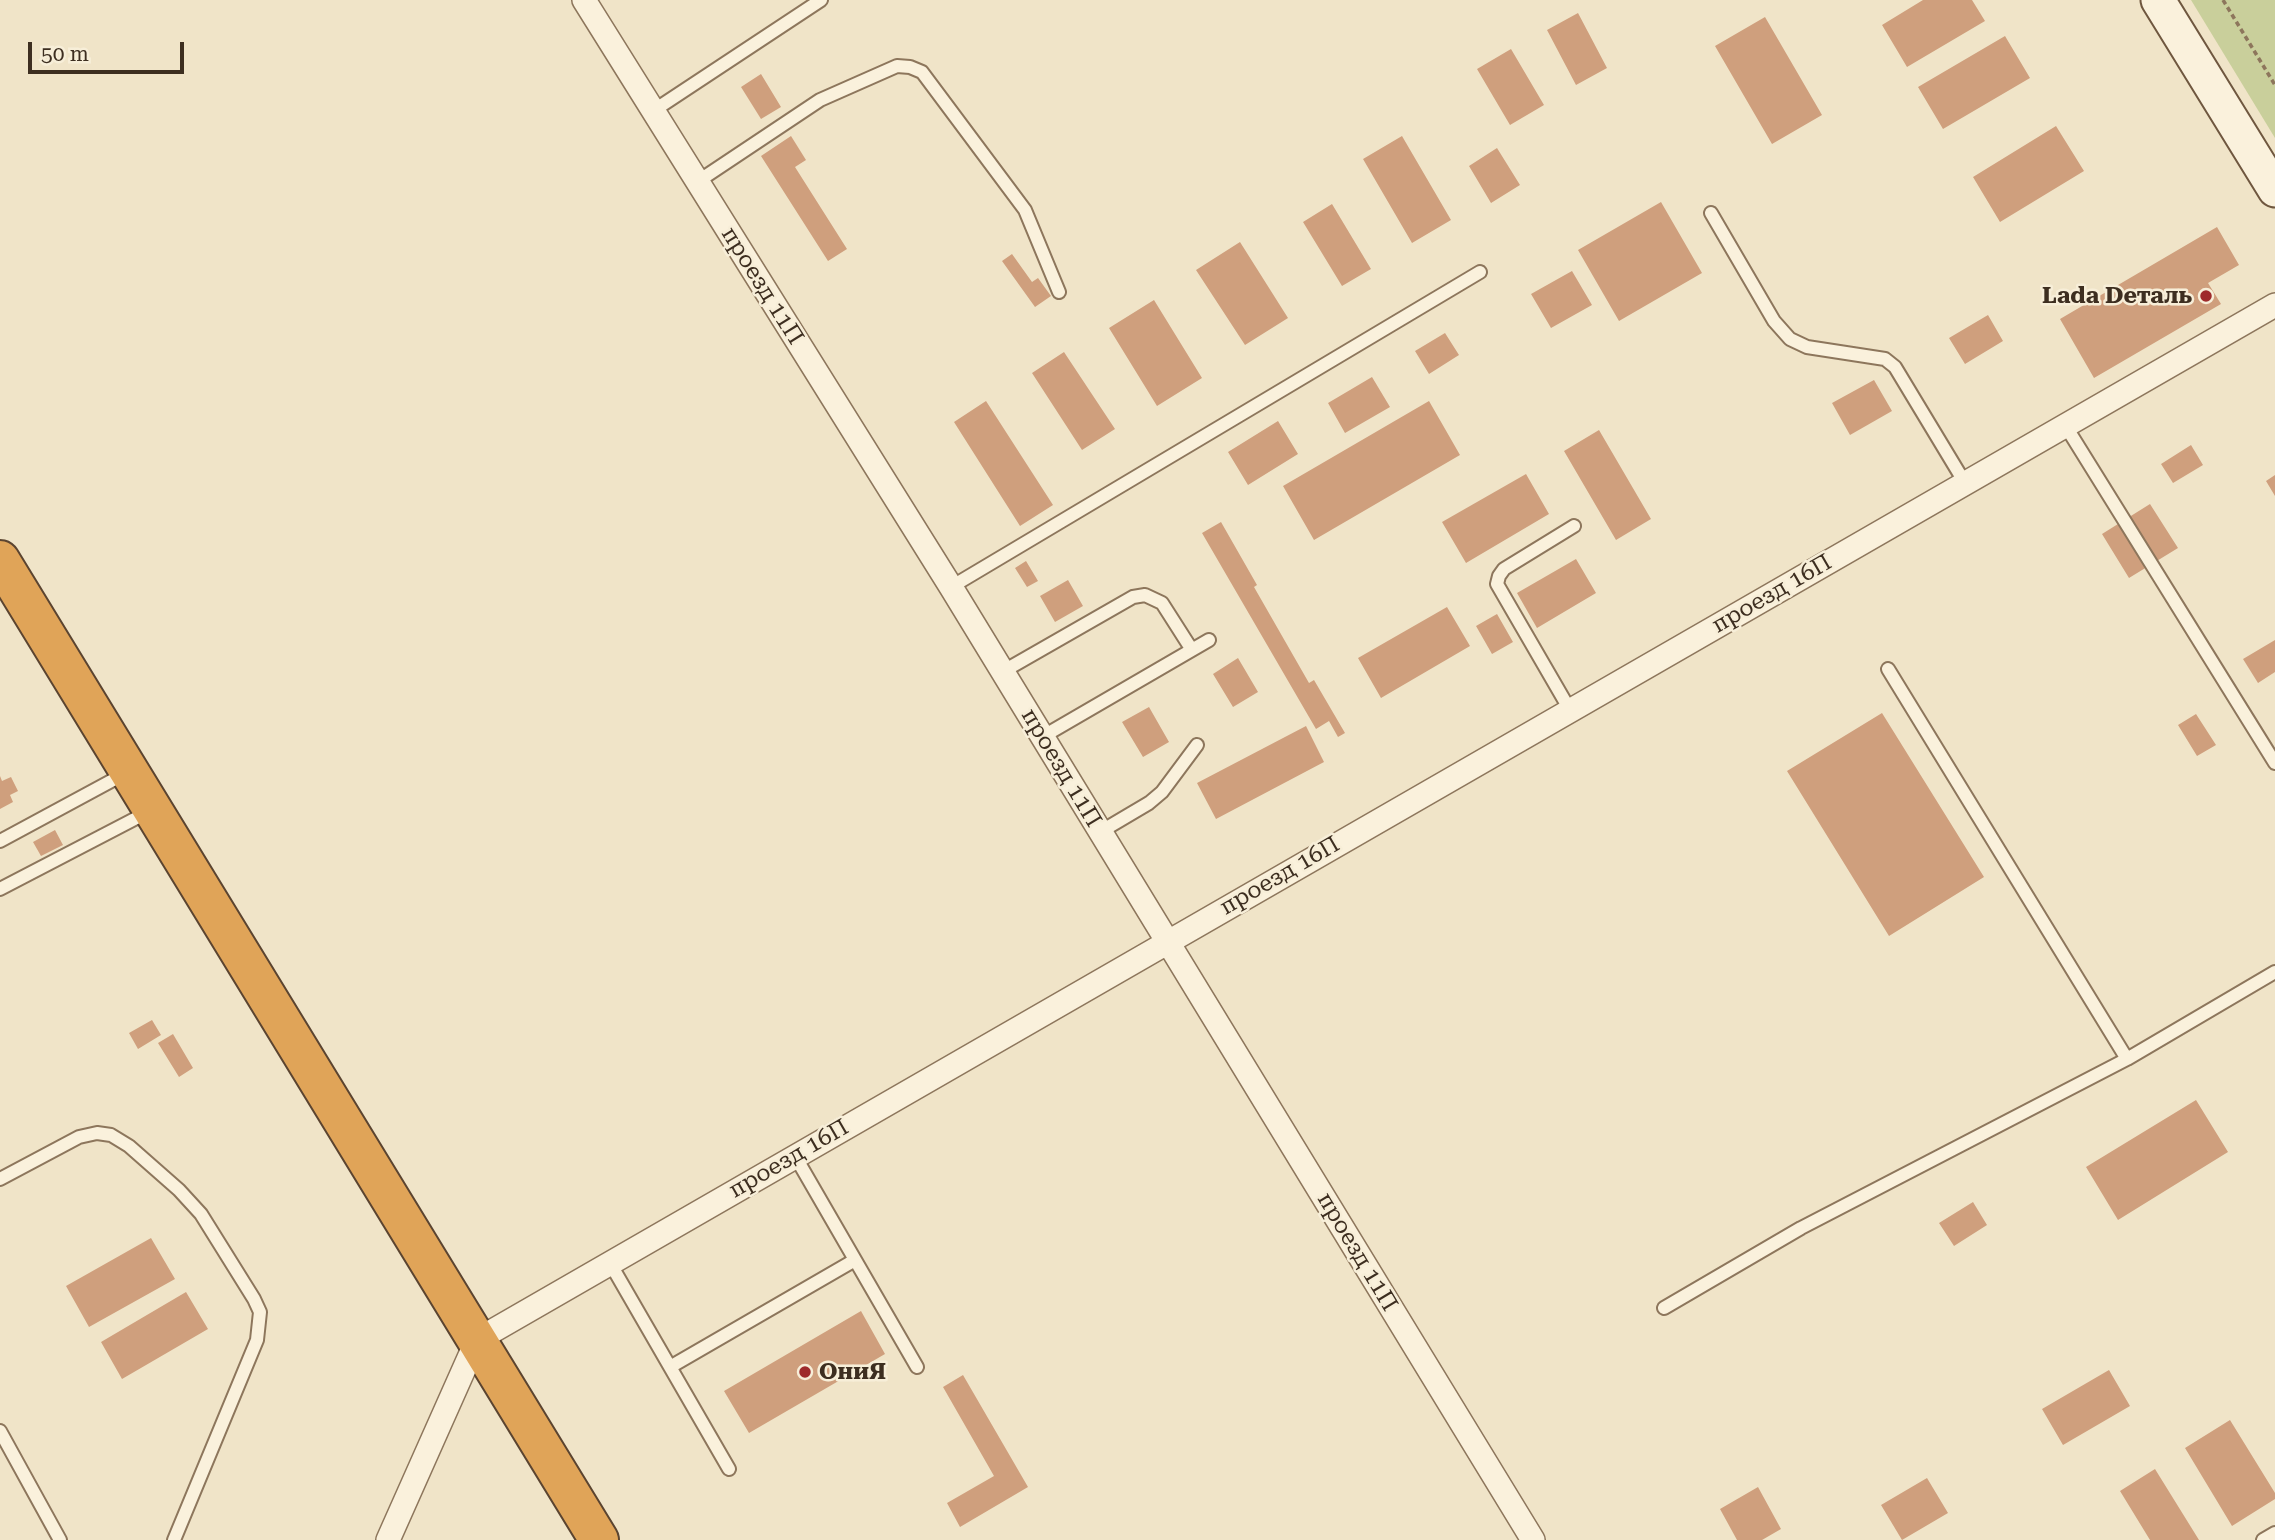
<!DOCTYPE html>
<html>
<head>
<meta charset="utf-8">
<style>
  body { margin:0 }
  #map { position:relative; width:2275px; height:1540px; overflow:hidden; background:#f0e4c8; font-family:"Roboto Serif",serif }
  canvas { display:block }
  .scale { position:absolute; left:28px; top:42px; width:156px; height:32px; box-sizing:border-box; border:4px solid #3d2e20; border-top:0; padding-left:9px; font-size:21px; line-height:24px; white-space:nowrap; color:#3d2e20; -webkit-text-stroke:5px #f7eed8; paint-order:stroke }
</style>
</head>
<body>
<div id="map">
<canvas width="2275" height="1540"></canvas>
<div class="scale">50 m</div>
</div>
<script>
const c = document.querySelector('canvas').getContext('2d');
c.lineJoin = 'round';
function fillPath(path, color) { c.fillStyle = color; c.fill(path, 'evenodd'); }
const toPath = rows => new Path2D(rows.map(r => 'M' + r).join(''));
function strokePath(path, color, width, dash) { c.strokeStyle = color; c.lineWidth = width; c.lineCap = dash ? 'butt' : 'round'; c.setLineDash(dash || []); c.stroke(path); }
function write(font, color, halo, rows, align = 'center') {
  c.font = font + ' "Roboto Serif",serif'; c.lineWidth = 5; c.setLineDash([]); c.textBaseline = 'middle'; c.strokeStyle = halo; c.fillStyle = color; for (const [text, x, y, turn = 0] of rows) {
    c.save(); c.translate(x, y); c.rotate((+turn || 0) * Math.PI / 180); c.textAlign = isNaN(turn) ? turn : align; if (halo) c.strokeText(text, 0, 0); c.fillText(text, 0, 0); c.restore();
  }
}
fillPath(toPath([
  [2191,0,2275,0,2275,138]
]), '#c9cf9b');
fillPath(toPath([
  [1923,0,1972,0,1985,21,1907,67,1882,25],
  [1578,13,1607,68,1576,85,1547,30],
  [1765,17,1822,115,1772,144,1715,46],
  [2005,36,2030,78,1943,129,1918,87],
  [1511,49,1544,105,1510,125,1477,69],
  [761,74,781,107,761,119,741,87],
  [2056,126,2084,171,2000,222,1973,177],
  [791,136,806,160,795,167,847,249,828,261,761,156],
  [1402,136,1451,220,1412,243,1363,159],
  [1497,148,1520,185,1491,203,1469,166],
  [1661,202,1702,273,1619,321,1578,250],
  [1332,204,1371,269,1342,286,1303,222],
  [2217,227,2239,265,2208,283,2221,304,2094,378,2060,319],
  [1240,242,1288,318,1245,345,1196,270],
  [1012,254,1032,282,1038,278,1051,296,1035,307,1002,261],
  [1572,271,1592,305,1551,328,1531,294],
  [1154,300,1202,378,1157,406,1109,328],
  [1988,315,2003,341,1965,364,1949,338],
  [1445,333,1459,355,1429,374,1415,351],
  [1064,352,1115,429,1082,450,1032,373],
  [1372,377,1390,407,1345,433,1328,403],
  [1874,380,1892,411,1850,435,1832,403],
  [986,401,1053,505,1020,526,954,422],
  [1429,401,1460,455,1314,540,1283,486],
  [1278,421,1298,454,1248,485,1228,452],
  [1599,430,1651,519,1616,540,1564,451],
  [2191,445,2203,465,2173,483,2161,464],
  [1526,474,1549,514,1466,563,1442,522],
  [2275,475,2275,496,2266,481],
  [2150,504,2178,548,2129,578,2102,534],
  [1221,522,1257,585,1254,587,1309,683,1314,680,1345,733,1338,737,1329,721,1316,729,1202,533],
  [1576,559,1596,593,1537,628,1517,593],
  [1026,561,1038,581,1027,587,1015,568],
  [1068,580,1083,606,1055,622,1040,596],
  [1447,607,1470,646,1381,698,1358,658],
  [1497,614,1513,642,1492,654,1476,626],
  [2275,640,2275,672,2258,683,2243,659],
  [1238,658,1258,692,1233,707,1213,674],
  [1149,707,1169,742,1143,757,1122,722],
  [1882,713,1984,877,1889,936,1787,771],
  [2196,714,2216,745,2197,756,2178,725],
  [1306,726,1324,762,1216,819,1197,783],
  [0,776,2,781,11,777,18,791,10,795,13,802,0,809],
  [55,830,63,845,41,856,33,842],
  [152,1020,161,1035,138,1049,129,1033],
  [173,1034,193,1068,179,1077,158,1043],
  [2196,1100,2228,1152,2118,1220,2086,1167],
  [1973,1202,1987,1225,1954,1246,1939,1223],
  [151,1238,175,1279,89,1327,66,1286],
  [186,1292,208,1329,122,1379,101,1342],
  [861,1311,885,1354,749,1433,724,1391],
  [2109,1370,2130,1406,2063,1445,2042,1409],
  [963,1375,1028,1487,960,1527,947,1503,994,1476,943,1387],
  [2230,1420,2275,1493,2275,1499,2232,1526,2185,1448],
  [2155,1469,2199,1540,2150,1540,2120,1491],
  [1927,1478,1948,1513,1902,1540,1881,1505],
  [1758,1487,1781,1529,1762,1540,1737,1540,1720,1509]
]), '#cf9f7d');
const lane = toPath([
  [653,111,821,0],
  [697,182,820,100,897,66,910,67,922,72,1025,210,1059,292],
  [1711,213,1774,321,1790,339,1807,347,1885,359,1895,367,1965,483],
  [2065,425,2275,763],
  [951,587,1480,272],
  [1888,669,2127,1059],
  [1002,672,1133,597,1145,595,1162,603,1192,650],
  [1570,710,1497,584,1499,576,1504,569,1574,526],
  [1042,737,1209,640],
  [1100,832,1149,803,1162,792,1197,745],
  [0,841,126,773],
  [0,889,148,812],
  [795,1156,917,1367],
  [0,1179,79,1137,97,1133,111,1135,129,1146,179,1190,201,1214,254,1299,260,1312,257,1340,174,1540],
  [610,1263,729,1469],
  [1664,1308,1801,1228,2127,1059,2275,972],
  [670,1367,855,1260],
  [0,1431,60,1540],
  [2263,1540,2275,1533]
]);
const street = toPath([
  [584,0,951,587,1533,1540],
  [388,1540,477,1340,2275,305]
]);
const secondary = toPath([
  [2158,0,2275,190]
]);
const highway = toPath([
  [0,560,599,1540]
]);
strokePath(lane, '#8d765c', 16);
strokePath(street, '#8d765c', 26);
strokePath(secondary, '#6f573f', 37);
strokePath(highway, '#5b4430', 42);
strokePath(toPath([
  [2223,0,2275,85]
]), '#8d765c', 3.5, [5, 3.5]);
strokePath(lane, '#faf1dc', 12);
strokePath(street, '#faf1dc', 23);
strokePath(secondary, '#faf1dc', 33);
strokePath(highway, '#e0a458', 38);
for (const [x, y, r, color] of [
  [2206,296,7,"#9e2a2b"],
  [805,1372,7,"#9e2a2b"]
]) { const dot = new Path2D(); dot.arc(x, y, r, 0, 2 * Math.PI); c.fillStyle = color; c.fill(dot); strokePath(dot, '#f7eed8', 2.5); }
write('23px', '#3d2e20', '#f7eed8', [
  ["проезд 11П",762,286,58],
  ["проезд 16П",1772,594,-30],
  ["проезд 11П",1061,768,59],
  ["проезд 16П",1280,876,-30],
  ["проезд 16П",789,1159,-30],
  ["проезд 11П",1357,1252,59]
]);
write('bold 23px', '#3d2e20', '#f7eed8', [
  ["Lada Dеталь",2192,296],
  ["ОниЯ",819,1372,"left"]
], 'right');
</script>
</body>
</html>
